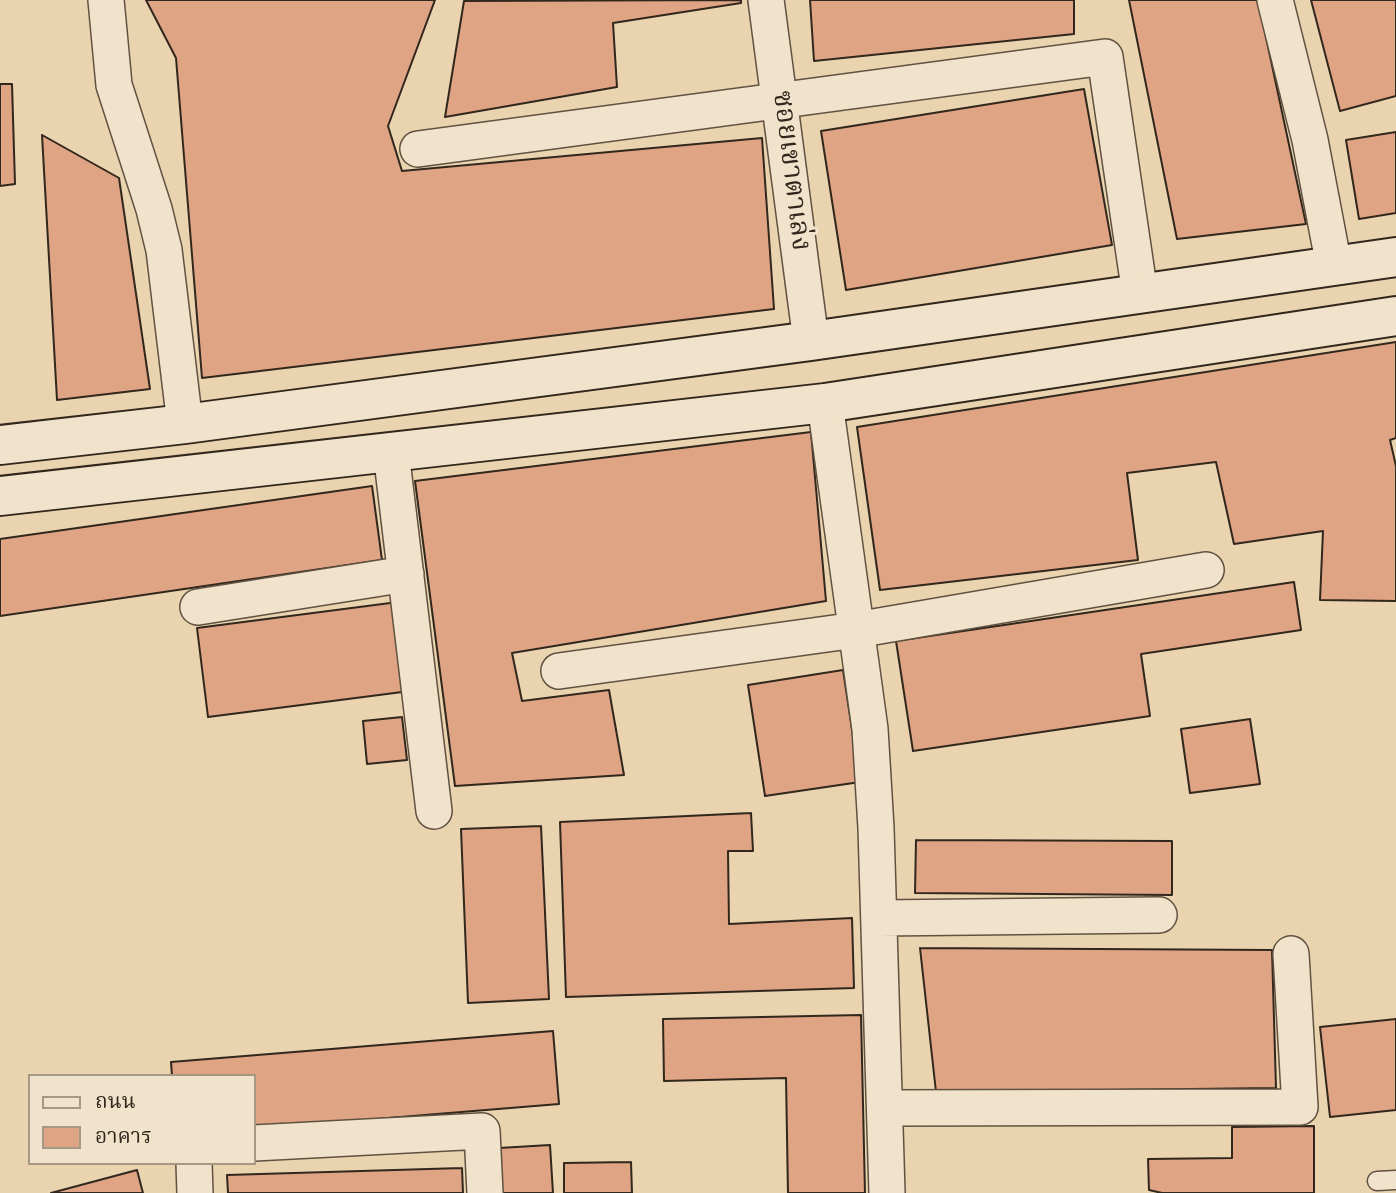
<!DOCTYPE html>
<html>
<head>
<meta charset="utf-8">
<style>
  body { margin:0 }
  #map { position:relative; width:1396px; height:1193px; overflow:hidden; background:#ead4af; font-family:Vollkorn,"Noto Serif Thai",serif }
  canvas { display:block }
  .legend { position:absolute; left:28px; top:1074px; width:228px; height:91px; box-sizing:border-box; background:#f1e3cb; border:2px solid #a59885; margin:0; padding:9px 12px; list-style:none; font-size:21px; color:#32271d }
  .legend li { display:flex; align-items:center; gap:14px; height:35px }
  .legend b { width:35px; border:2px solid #a59885 }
</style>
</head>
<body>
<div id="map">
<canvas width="1396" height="1193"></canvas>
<ul class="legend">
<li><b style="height:9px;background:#f1e3cb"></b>ถนน</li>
<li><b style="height:19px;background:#dfa484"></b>อาคาร</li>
</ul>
</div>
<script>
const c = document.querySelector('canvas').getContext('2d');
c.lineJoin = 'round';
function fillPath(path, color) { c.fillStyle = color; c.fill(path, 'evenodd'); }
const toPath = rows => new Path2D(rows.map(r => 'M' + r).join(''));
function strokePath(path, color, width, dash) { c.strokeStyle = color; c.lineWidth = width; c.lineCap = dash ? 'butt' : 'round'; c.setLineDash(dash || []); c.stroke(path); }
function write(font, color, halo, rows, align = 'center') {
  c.font = font + ' Vollkorn,"Noto Serif Thai",serif'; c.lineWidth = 6; c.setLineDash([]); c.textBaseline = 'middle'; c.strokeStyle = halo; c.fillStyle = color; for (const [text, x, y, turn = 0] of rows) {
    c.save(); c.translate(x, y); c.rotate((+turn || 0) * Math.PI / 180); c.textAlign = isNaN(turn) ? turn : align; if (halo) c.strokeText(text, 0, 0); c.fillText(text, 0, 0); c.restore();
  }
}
const building = toPath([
  [146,0,435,0,388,126,402,171,762,138,774,309,202,378,176,58,146,0],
  [741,0,741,3,613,23,617,87,445,117,464,1,741,0],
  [810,0,1074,0,1074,34,814,61,810,0],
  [1129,0,1258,0,1306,224,1177,239,1129,0],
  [1311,0,1396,0,1396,96,1340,111,1311,0],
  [0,84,12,84,15,184,0,186,0,84],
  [1084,89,1112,245,846,290,821,131,1084,89],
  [1396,132,1396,213,1359,219,1346,140,1396,132],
  [42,135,119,178,150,389,57,400,42,135],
  [1396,342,1396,438,1390,440,1396,466,1396,601,1320,600,1323,531,1234,544,1216,462,1127,473,1138,560,880,590,857,427,1396,342],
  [811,432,826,601,512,653,522,701,609,690,624,775,455,786,415,481,811,432],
  [372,486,382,560,0,616,0,539,372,486],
  [1294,582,1301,630,1141,654,1150,716,913,751,896,641,1294,582],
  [398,602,410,691,208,717,197,628,398,602],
  [843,670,860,782,765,796,748,685,843,670],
  [402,717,407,760,367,764,363,721,402,717],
  [1250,719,1260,784,1190,793,1181,729,1250,719],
  [751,813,753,851,728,851,729,924,852,918,854,988,566,997,560,822,751,813],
  [541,826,549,999,468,1003,461,829,541,826],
  [916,840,1172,841,1172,895,915,893,916,840],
  [920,948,1272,950,1276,1088,936,1092,920,948],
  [861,1015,865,1193,788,1193,786,1078,664,1081,663,1019,861,1015],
  [1396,1019,1396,1110,1330,1117,1320,1027,1396,1019],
  [553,1031,559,1104,254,1129,254,1076,172,1076,171,1062,553,1031],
  [1314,1126,1314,1193,1162,1193,1149,1190,1148,1159,1232,1158,1232,1127,1314,1126],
  [550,1145,553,1193,502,1193,499,1148,550,1145],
  [631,1162,632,1193,564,1193,564,1163,631,1162],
  [462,1168,463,1193,228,1193,227,1175,462,1168],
  [137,1170,143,1193,51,1193,137,1170]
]);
fillPath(building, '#dfa484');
strokePath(building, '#32271d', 2);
const lane = toPath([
  [1377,1181,1396,1180]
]);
const street = toPath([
  [106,0,114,85,154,209,164,250,185,424],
  [766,0,811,341],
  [1275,0,1310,140,1334,266],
  [418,149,1105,57,1140,294],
  [825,403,870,729,876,828,887,1193],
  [391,452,434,811],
  [198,607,406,574],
  [559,671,856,630,1206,570],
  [879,918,1159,915],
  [885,1108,1300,1107,1291,954],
  [254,1143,482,1131,485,1193],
  [194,1163,195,1193]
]);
const secondary = toPath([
  [0,445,185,424,811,341,1396,257],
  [0,496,825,403,1396,316]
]);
strokePath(lane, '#605242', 21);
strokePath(street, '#605242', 38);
strokePath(secondary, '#32271d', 42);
strokePath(lane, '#f1e3cb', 18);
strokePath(street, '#f1e3cb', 35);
strokePath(secondary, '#f1e3cb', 38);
write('28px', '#32271d', '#f1e3cb', [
  ["ซอยเขาตาเล่ง",789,171,83]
]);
</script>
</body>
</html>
